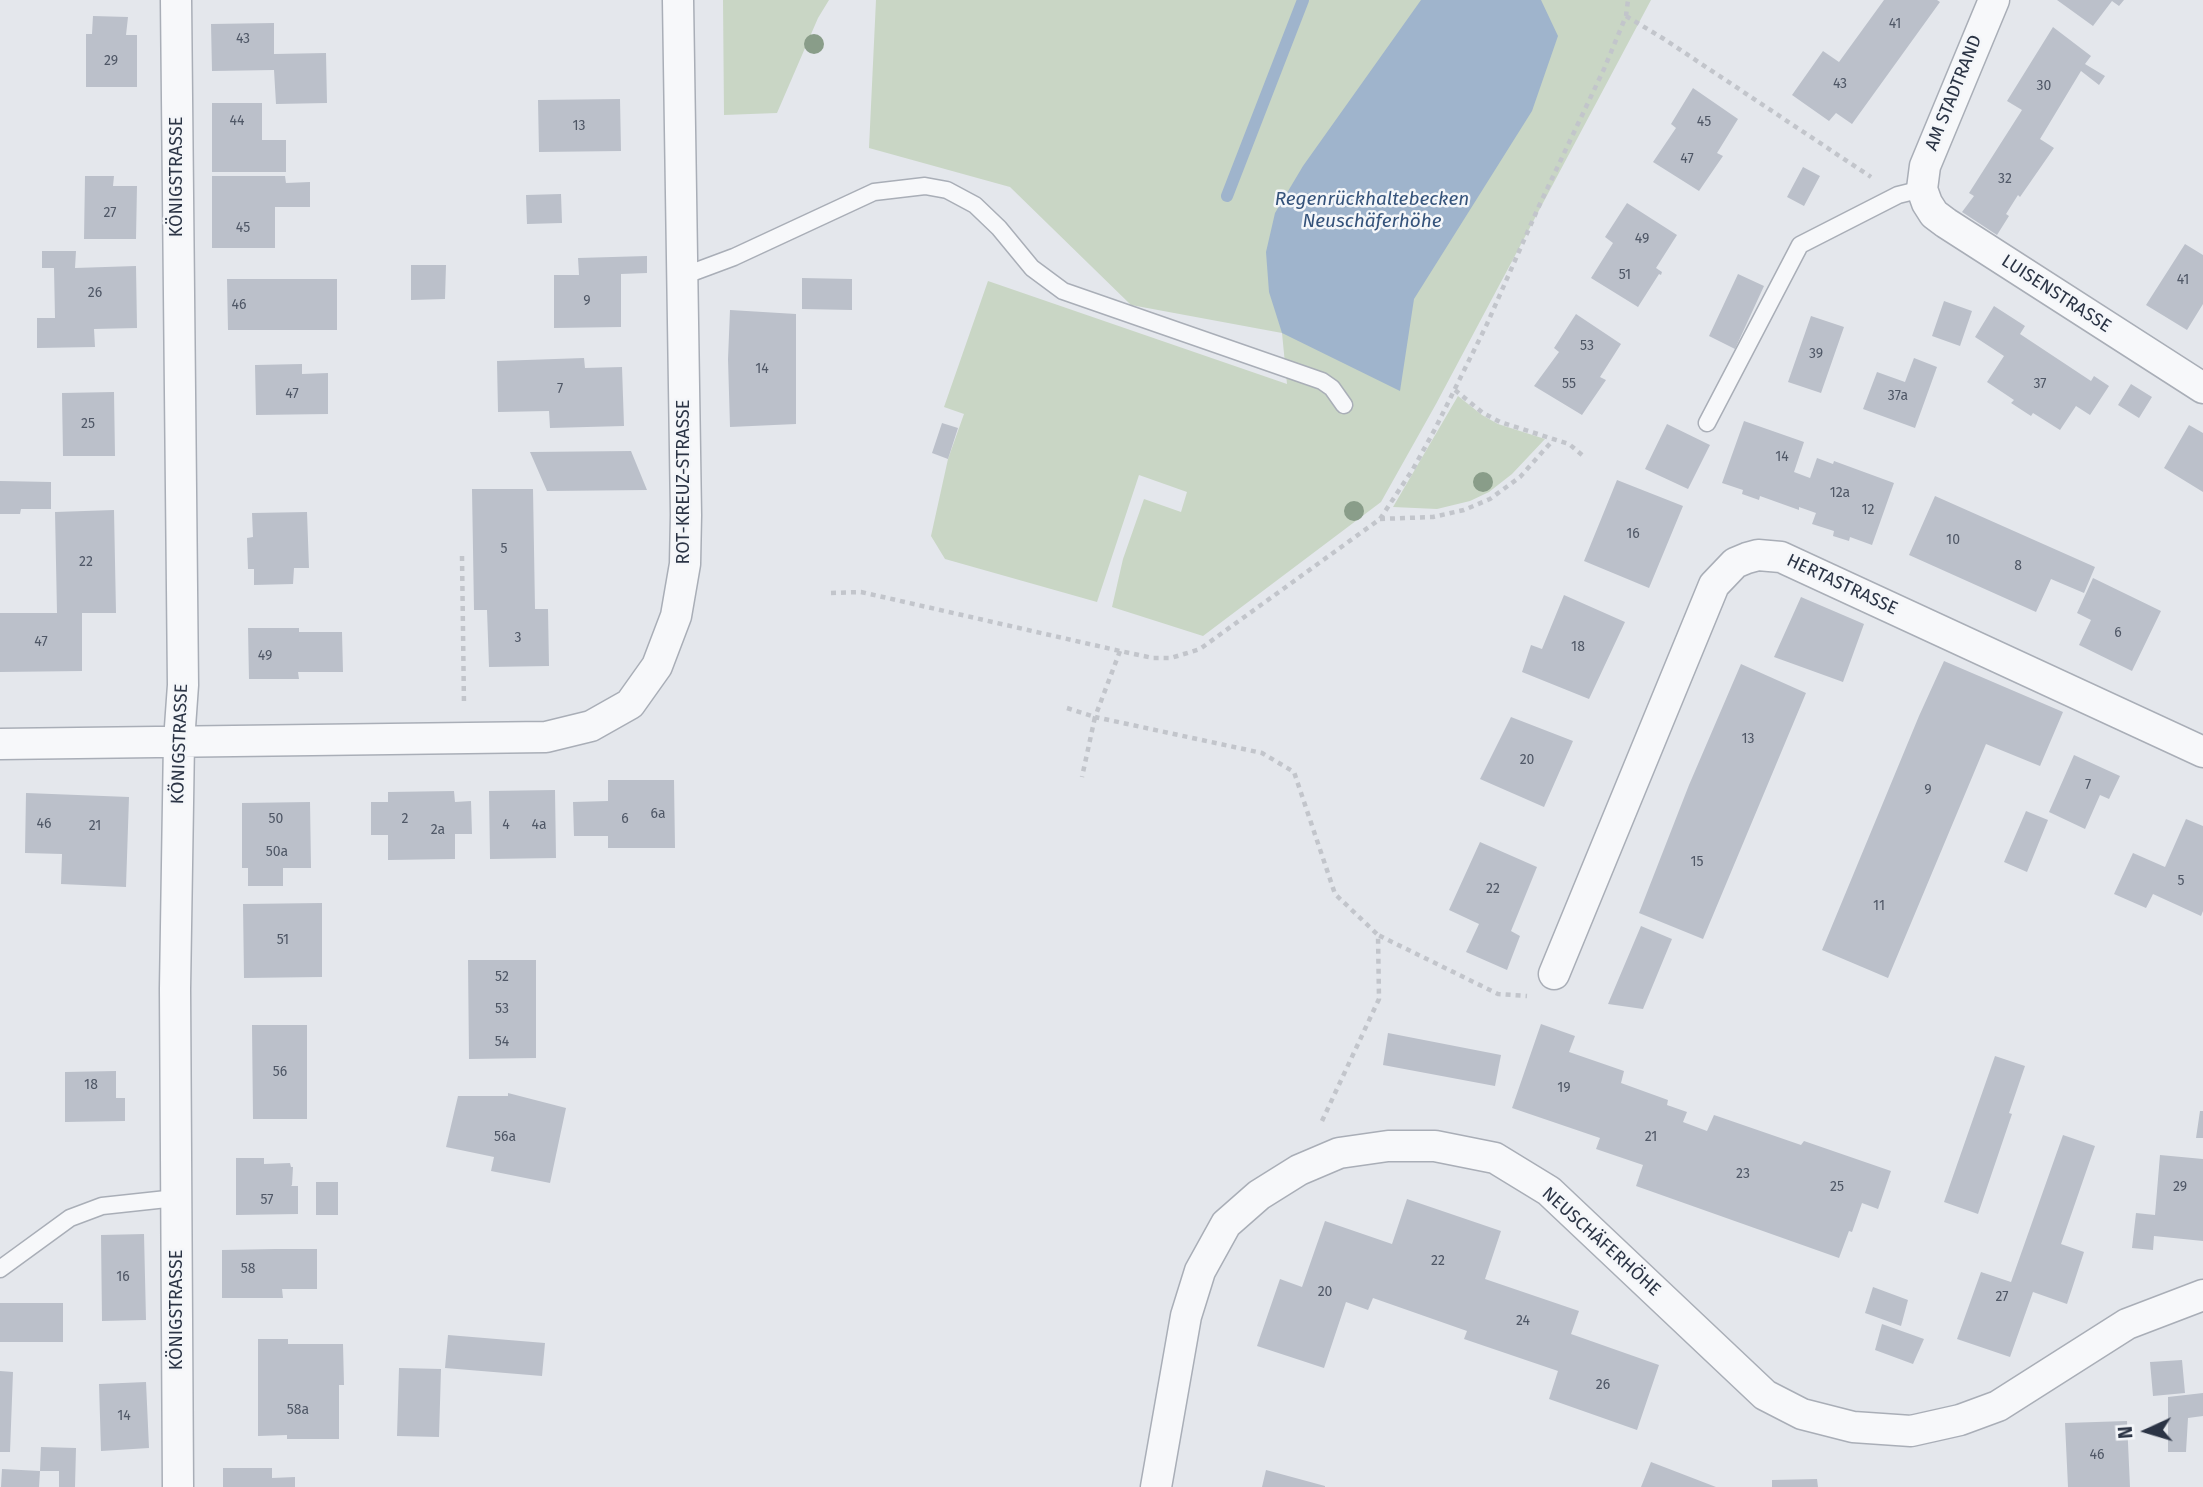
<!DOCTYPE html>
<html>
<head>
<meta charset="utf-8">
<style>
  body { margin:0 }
  #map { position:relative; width:2203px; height:1487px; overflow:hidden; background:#e4e7ec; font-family:"Fira Sans",sans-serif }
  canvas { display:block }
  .north { position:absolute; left:2112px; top:1396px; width:70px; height:70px; -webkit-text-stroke:5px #f4f6f9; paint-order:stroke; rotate:266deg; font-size:19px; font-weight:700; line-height:28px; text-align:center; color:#2b3445 }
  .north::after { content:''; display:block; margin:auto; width:24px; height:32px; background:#2b3445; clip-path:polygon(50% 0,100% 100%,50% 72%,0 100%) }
</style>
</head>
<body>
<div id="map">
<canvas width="2203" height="1487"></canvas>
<div class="north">N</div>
</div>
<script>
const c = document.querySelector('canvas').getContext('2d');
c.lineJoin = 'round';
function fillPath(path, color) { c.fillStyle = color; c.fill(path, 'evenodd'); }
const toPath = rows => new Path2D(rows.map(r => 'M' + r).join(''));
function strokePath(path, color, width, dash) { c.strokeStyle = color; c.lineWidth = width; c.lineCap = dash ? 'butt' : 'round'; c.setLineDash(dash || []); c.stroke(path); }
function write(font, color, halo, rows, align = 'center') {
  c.font = font + ' "Fira Sans",sans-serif'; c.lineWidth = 5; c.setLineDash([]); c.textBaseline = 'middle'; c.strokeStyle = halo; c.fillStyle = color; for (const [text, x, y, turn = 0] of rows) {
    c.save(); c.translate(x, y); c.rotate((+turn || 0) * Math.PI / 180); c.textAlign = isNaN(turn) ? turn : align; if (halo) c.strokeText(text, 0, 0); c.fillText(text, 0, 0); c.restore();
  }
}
fillPath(toPath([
  [723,0,829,0,818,18,777,113,724,115],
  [876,0,1651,0,1436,404,1381,502,1203,636,1112,607,1123,559,1144,499,1181,512,1187,492,1139,475,1097,602,945,559,931,536,948,459,964,414,944,407,988,281,1287,384,1282,333,1131,305,1010,187,869,148],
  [1458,396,1482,415,1498,424,1545,439,1512,474,1489,492,1470,501,1437,509,1393,507]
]), '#c9d6c5');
fillPath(toPath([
  [1421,0,1541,0,1558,36,1532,111,1414,299,1400,391,1282,333,1269,292,1266,252,1275,213,1303,166]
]), '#9fb4cc');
strokePath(toPath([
  [1227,196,1303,0]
]), '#9fb4cc', 12);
fillPath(toPath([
  [1884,0,1937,0,1940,2,1852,124,1836,113,1829,121,1792,95,1823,51,1839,62],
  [2057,0,2124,0,2119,6,2112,1,2093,26],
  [93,16,128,17,126,35,137,35,137,87,86,87,86,34,92,34],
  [274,23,274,54,326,53,327,103,276,104,274,70,212,71,211,24],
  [2053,27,2091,56,2085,64,2105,76,2099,85,2081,71,2040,139,2054,148,2020,197,2018,195,2006,214,2009,216,1997,235,1962,212,1974,196,1969,193,2022,110,2007,101],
  [1693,88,1738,119,1717,153,1723,156,1699,191,1653,162,1676,128,1671,124],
  [620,99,621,151,539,152,538,100],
  [212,103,262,103,262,140,286,140,286,172,212,172],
  [1803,167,1820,176,1804,206,1787,197],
  [85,176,114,176,113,186,137,186,136,239,84,239],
  [212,176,285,176,286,183,310,182,310,207,275,207,275,248,212,248],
  [561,194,562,223,527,224,526,195],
  [1627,203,1677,235,1656,268,1662,272,1661,275,1659,274,1638,307,1591,278,1613,243,1605,237],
  [2185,244,2203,255,2203,304,2187,330,2146,305],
  [42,251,76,251,75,268,136,266,137,328,94,329,95,347,37,348,37,318,55,318,54,268,42,268],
  [647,256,647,273,621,274,621,327,554,328,554,275,579,275,578,258],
  [411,265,446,265,445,299,411,300],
  [1738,274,1764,286,1735,349,1709,336],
  [802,278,852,279,852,310,802,309],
  [227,279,337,279,337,330,228,330],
  [1944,301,1972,311,1960,346,1932,336],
  [1994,306,2025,326,2020,334,2091,381,2094,376,2109,386,2090,415,2076,406,2060,430,2033,413,2031,416,2011,403,2014,400,1987,382,2004,356,1975,337],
  [730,310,796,314,796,424,730,427,728,359],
  [1576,314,1621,344,1600,377,1606,380,1582,415,1534,386,1559,352,1554,348],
  [1811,316,1844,327,1821,393,1788,382],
  [584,358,585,368,622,367,624,426,550,428,549,411,498,412,497,361],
  [1914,358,1937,367,1915,428,1863,409,1877,372,1905,382],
  [302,364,302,374,328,373,328,414,256,415,255,365],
  [2131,384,2152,397,2139,418,2118,405],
  [114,392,115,456,63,456,62,393],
  [1744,421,1804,442,1794,472,1810,478,1817,458,1833,464,1834,461,1894,483,1872,545,1850,537,1849,541,1833,536,1834,531,1812,524,1816,513,1799,507,1799,510,1760,496,1759,500,1742,494,1743,490,1722,483],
  [942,423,958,428,948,459,932,453],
  [1667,424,1710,445,1688,489,1645,469],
  [2189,425,2203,433,2203,492,2164,468],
  [631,451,647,490,547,491,530,452],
  [1617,480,1683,506,1649,588,1584,561],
  [0,481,51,482,51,509,21,509,20,514,0,514],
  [472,489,533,489,535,609,548,609,549,666,489,667,487,610,474,610],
  [1935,496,2095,567,2084,593,2051,579,2036,612,1909,555],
  [114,510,116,613,82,613,82,671,0,672,0,613,57,613,55,512],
  [307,512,309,568,294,568,293,584,254,585,254,569,248,569,247,538,253,537,252,513],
  [2093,578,2161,611,2132,671,2079,645,2091,620,2077,613],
  [1564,595,1625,622,1589,699,1522,672,1531,645,1542,649],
  [1801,597,1864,624,1843,682,1774,657],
  [248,628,299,628,299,632,342,632,343,672,298,672,299,679,249,679],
  [1944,661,2063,712,2040,766,1986,744,1888,978,1822,950,1919,716],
  [1741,664,1806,693,1703,939,1639,913,1689,785],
  [1511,717,1573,741,1544,807,1480,779],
  [2074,755,2120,776,2109,799,2100,795,2085,829,2049,812],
  [608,780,674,780,675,848,608,848,608,836,574,836,573,802,608,801],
  [555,790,556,858,490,859,489,791],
  [454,791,455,802,471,801,472,834,455,834,455,859,388,860,388,835,371,835,371,802,388,802,388,792],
  [26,793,129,797,126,887,61,884,62,854,25,853],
  [310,802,311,868,283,868,283,886,248,886,248,868,242,868,242,803],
  [2026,811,2048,820,2027,872,2004,862],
  [2186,819,2203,826,2203,911,2201,916,2153,894,2146,908,2114,894,2133,853,2165,867],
  [1480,842,1537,867,1511,931,1520,936,1507,970,1466,952,1479,924,1449,910],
  [322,903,322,977,244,978,243,904],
  [1641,926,1672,939,1643,1009,1608,1004],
  [468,960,536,960,536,1058,469,1059],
  [1541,1024,1575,1036,1569,1052,1624,1071,1621,1083,1668,1100,1667,1105,1687,1112,1683,1122,1707,1131,1714,1115,1801,1145,1804,1141,1891,1171,1878,1209,1862,1203,1852,1232,1849,1231,1839,1258,1636,1186,1643,1165,1596,1149,1600,1138,1512,1108],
  [252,1025,307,1025,307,1119,253,1119],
  [1388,1033,1501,1055,1495,1086,1383,1065],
  [1995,1056,2025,1066,2009,1113,2012,1114,1978,1214,1944,1202],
  [116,1071,116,1098,125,1098,125,1121,65,1122,65,1072],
  [508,1093,566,1108,550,1183,491,1171,494,1157,446,1147,458,1096,508,1096],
  [2200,1111,2203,1111,2203,1138,2196,1138],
  [2063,1135,2095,1146,2061,1244,2084,1252,2067,1304,2033,1292,2010,1357,1957,1339,1981,1272,2011,1282],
  [2160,1155,2203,1159,2203,1241,2154,1236,2153,1250,2132,1248,2136,1213,2155,1215],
  [236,1158,264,1158,264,1164,290,1163,291,1167,293,1167,292,1185,291,1186,298,1186,298,1214,236,1215],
  [316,1182,338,1182,338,1215,316,1215],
  [1407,1199,1501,1231,1485,1279,1579,1311,1571,1334,1659,1365,1637,1430,1549,1399,1558,1371,1464,1339,1467,1331,1373,1298,1368,1310,1346,1302,1324,1368,1257,1346,1280,1279,1302,1287,1325,1221,1392,1244],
  [144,1234,146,1320,102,1321,101,1235],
  [275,1249,317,1249,317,1289,282,1289,283,1298,222,1298,222,1250],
  [1873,1287,1908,1300,1901,1326,1865,1313],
  [0,1303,63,1303,63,1342,0,1342],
  [1882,1324,1924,1339,1913,1364,1875,1350],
  [448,1335,545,1343,542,1376,445,1368],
  [258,1339,288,1339,288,1344,343,1344,344,1385,339,1385,339,1439,287,1439,287,1435,258,1436],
  [2182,1360,2185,1393,2153,1396,2150,1362],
  [399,1368,441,1369,439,1437,397,1436],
  [0,1371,13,1372,10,1452,0,1452],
  [146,1382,149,1448,101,1451,99,1384],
  [2203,1393,2203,1416,2188,1418,2186,1452,2168,1452,2168,1397],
  [2127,1421,2130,1487,2068,1487,2065,1423],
  [41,1447,76,1448,75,1487,59,1487,59,1471,40,1471,39,1487,1,1487,2,1469,40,1471],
  [1651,1462,1716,1487,1641,1487],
  [223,1468,272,1468,272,1478,295,1477,295,1487,223,1487],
  [1266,1470,1325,1486,1325,1487,1262,1487],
  [1817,1479,1818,1487,1772,1487,1772,1480]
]), '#bbc0ca');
const service = toPath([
  [683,276,734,257,874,192,925,186,947,190,975,205,999,228,1032,268,1063,291,1322,381,1332,388,1344,405],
  [1707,423,1800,245,1898,195,1922,189],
  [0,1269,70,1218,102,1206,176,1198]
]);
const minor = toPath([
  [176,0,183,685,179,741,175,989,178,1487],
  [1994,0,1925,166,1922,189,1927,203,1934,214,1946,223,2203,388],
  [0,744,546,737,591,726,630,704,657,666,676,616,685,564,686,515,678,0],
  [1554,974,1714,585,1735,563,1747,558,1758,555,1781,557,2203,752],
  [1156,1487,1186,1316,1200,1271,1226,1224,1259,1195,1299,1170,1339,1153,1388,1146,1435,1146,1495,1158,1549,1191,1765,1395,1802,1414,1853,1427,1911,1431,1960,1420,1998,1406,2127,1324,2203,1295]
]);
strokePath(service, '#a9aeb7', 19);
strokePath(minor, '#a9aeb7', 33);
strokePath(toPath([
  [1626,16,1664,39,1871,177],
  [1455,390,1483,413,1500,422,1569,444,1582,455],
  [1380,519,1433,517,1464,510,1490,499,1520,477,1554,439],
  [462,556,464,705],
  [831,593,861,592,1120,651,1153,658,1171,658,1200,649,1380,519,1413,469,1435,429,1487,324,1539,206,1604,69,1626,16,1628,0],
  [1120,651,1095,717,1262,753,1294,772,1335,894,1378,935],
  [1067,708,1095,717,1082,777],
  [1322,1121,1379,999,1378,935,1498,994,1527,996]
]), '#c2c5cb', 4.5, [5, 5]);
strokePath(service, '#f7f8fa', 16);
strokePath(minor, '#f7f8fa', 30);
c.fillStyle = '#899d89';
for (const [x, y] of [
  [814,44],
  [1483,482],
  [1354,511]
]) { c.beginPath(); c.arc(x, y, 10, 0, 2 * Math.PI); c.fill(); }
write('14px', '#4f5766', null, [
  ["41",1895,24],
  ["43",243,39],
  ["29",111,61],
  ["43",1840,84],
  ["30",2044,86],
  ["44",237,121],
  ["45",1704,122],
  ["13",579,126],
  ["47",1687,159],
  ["32",2005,179],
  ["27",110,213],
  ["45",243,228],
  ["49",1642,239],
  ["51",1625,275],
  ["41",2183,280],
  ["26",95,293],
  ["9",587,301],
  ["46",239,305],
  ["53",1587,346],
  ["39",1816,354],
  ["14",762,369],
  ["55",1569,384],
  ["37",2040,384],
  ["7",560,389],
  ["47",292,394],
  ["37a",1898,396],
  ["25",88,424],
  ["14",1782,457],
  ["12a",1840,493],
  ["12",1868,510],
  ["16",1633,534],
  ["10",1953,540],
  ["5",504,549],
  ["22",86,562],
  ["8",2018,566],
  ["6",2118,633],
  ["3",518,638],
  ["47",41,642],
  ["18",1578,647],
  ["49",265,656],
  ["13",1748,739],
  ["20",1527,760],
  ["7",2088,785],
  ["9",1928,790],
  ["6a",658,814],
  ["50",276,819],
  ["2",405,819],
  ["6",625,819],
  ["46",44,824],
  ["4",506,825],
  ["4a",539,825],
  ["21",95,826],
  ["2a",438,830],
  ["50a",277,852],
  ["15",1697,862],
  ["5",2181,881],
  ["22",1493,889],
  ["11",1879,906],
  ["51",283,940],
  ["52",502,977],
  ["53",502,1009],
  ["54",502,1042],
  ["56",280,1072],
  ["18",91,1085],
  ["19",1564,1088],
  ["56a",505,1137],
  ["21",1651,1137],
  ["23",1743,1174],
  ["25",1837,1187],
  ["29",2180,1187],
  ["57",267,1200],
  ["22",1438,1261],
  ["58",248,1269],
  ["16",123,1277],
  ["20",1325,1292],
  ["27",2002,1297],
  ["24",1523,1321],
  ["26",1603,1385],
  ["58a",298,1410],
  ["14",124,1416],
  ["46",2097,1455]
]);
write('18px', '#2b3445', '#f4f6f9', [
  ["AM STADTRAND",1954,93,-68],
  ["KÖNIGSTRASSE",177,177,-90],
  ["LUISENSTRASSE",2056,294,33],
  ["ROT-KREUZ-STRASSE",684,482,-90],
  ["HERTASTRASSE",1842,585,25],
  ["KÖNIGSTRASSE",180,744,-88],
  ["NEUSCHÄFERHÖHE",1601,1242,42],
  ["KÖNIGSTRASSE",177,1310,-90]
]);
write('italic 19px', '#34527a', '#f4f6f9', [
  ["Regenrückhaltebecken",1372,200],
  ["Neuschäferhöhe",1372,222]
]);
</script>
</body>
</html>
